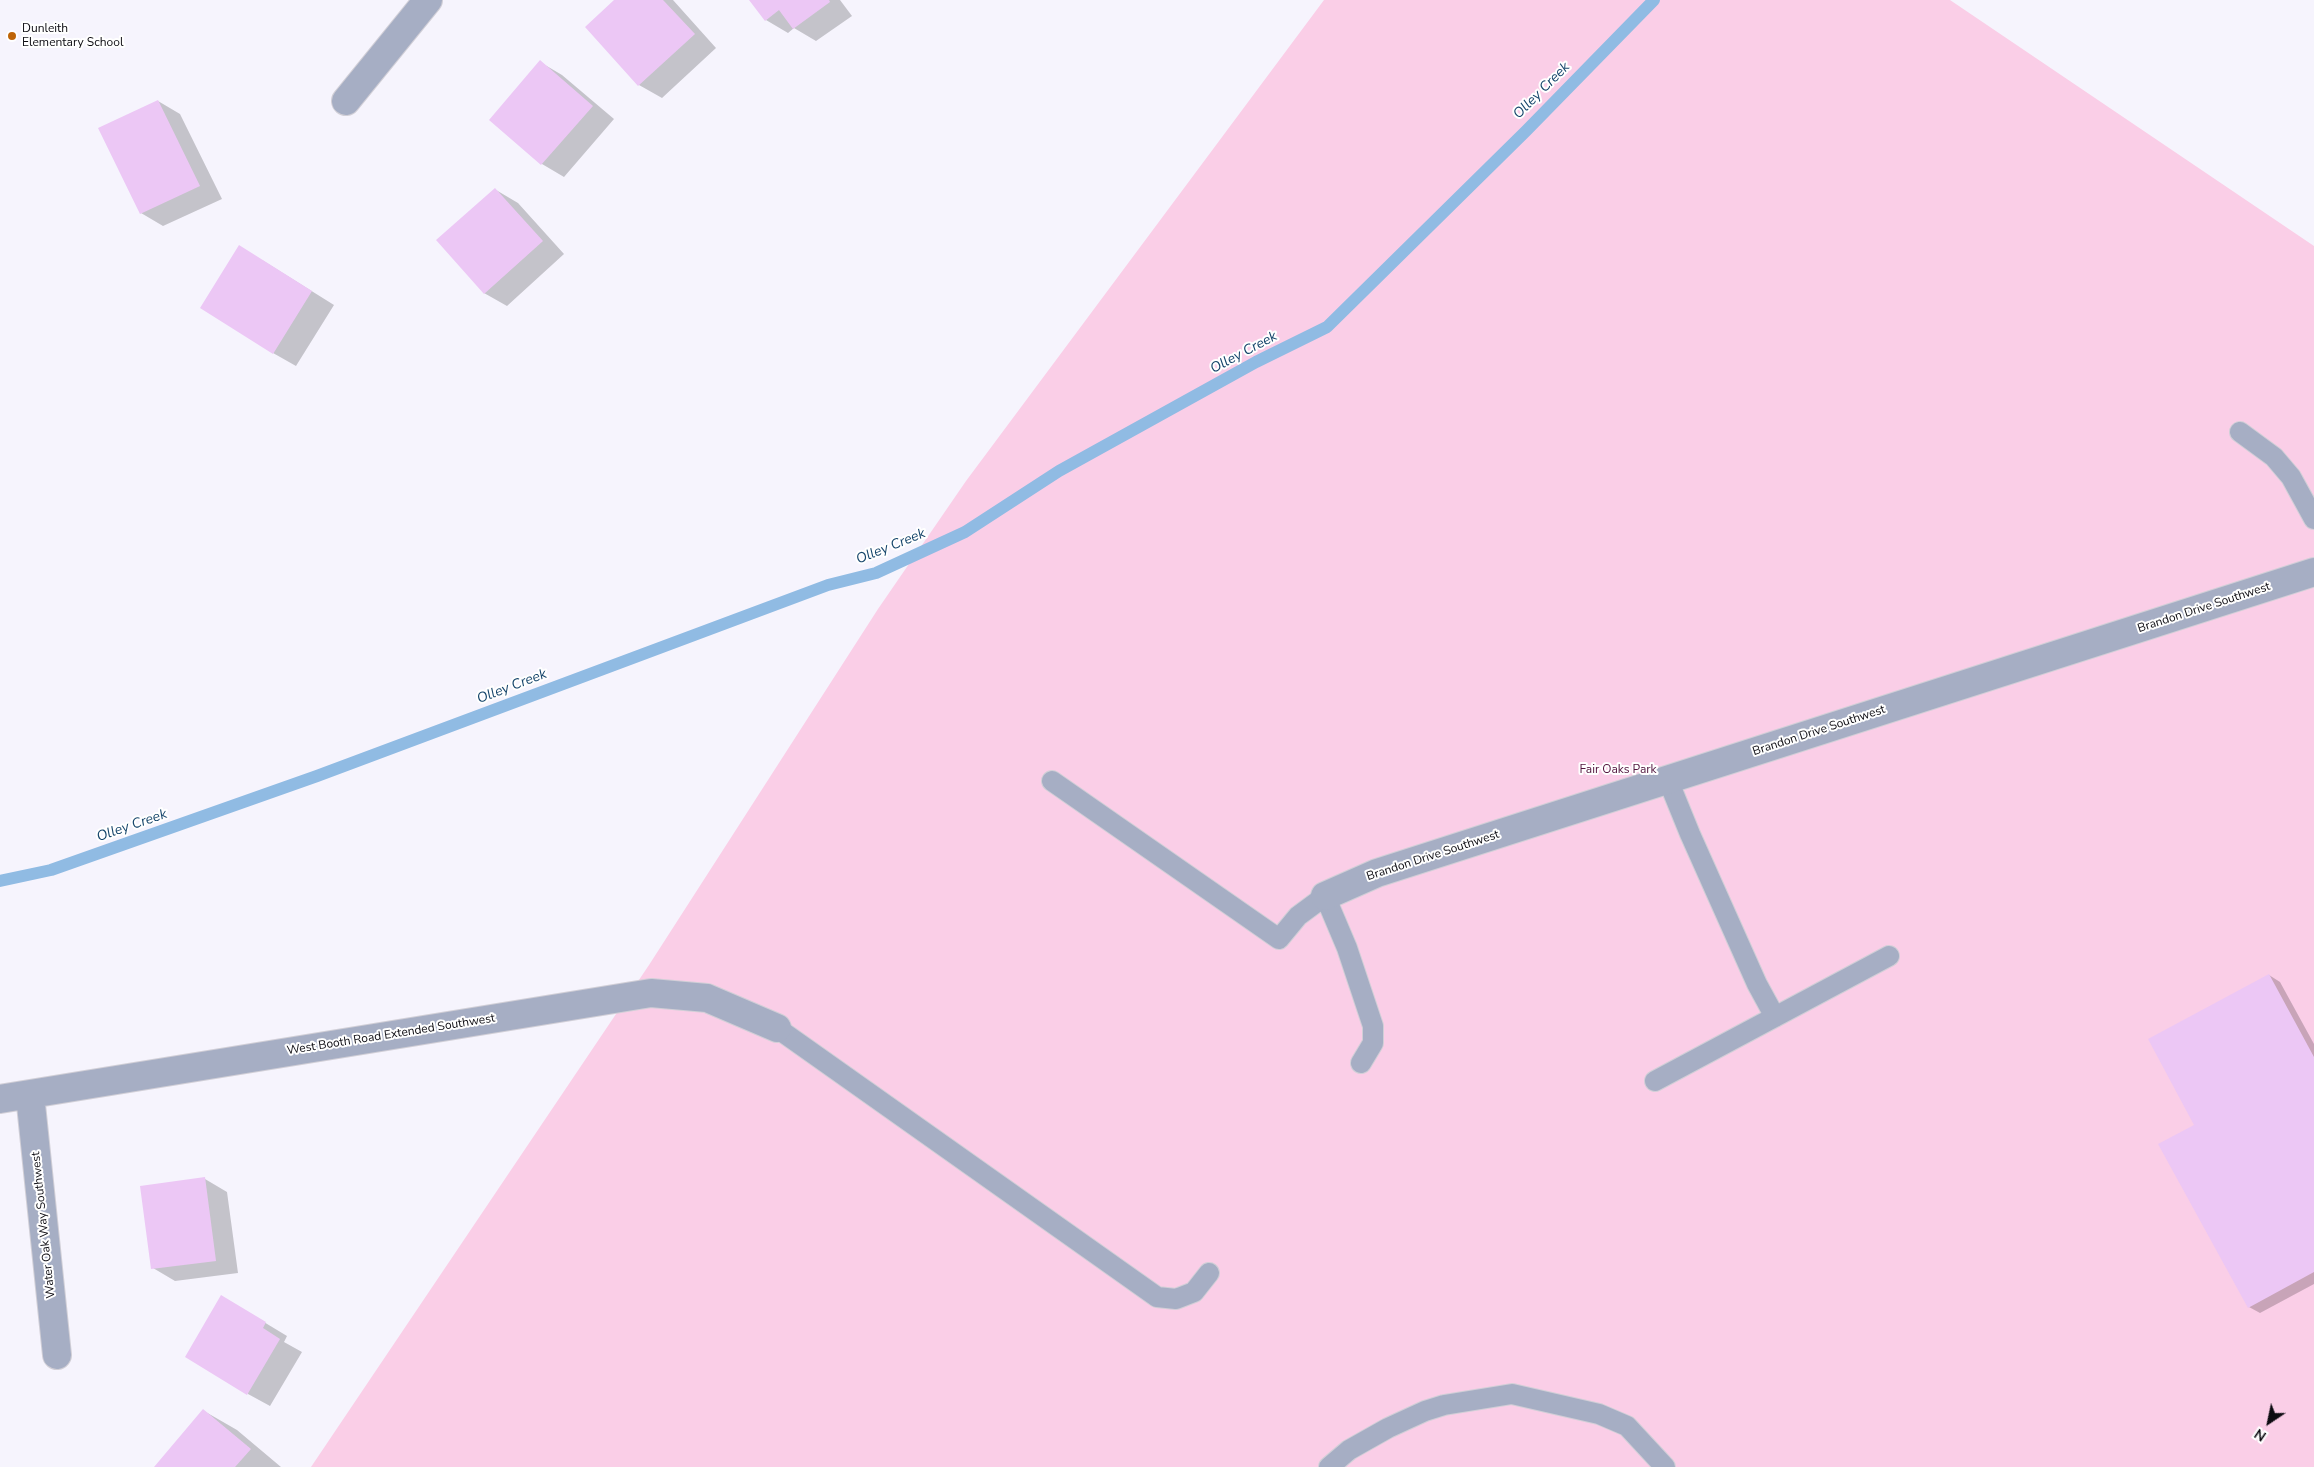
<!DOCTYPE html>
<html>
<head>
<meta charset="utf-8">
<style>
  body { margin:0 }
  #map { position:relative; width:2314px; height:1467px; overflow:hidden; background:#f6f4fd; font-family:"Nunito Sans",sans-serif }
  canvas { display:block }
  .north { position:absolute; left:2244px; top:1397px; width:50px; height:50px; -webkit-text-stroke:4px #fff; paint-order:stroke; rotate:214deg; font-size:14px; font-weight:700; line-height:20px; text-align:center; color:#0c0b11 }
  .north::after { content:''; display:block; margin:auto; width:18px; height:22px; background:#0c0b11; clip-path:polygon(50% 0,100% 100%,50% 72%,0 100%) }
</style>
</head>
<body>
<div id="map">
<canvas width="2314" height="1467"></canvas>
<div class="north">N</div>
</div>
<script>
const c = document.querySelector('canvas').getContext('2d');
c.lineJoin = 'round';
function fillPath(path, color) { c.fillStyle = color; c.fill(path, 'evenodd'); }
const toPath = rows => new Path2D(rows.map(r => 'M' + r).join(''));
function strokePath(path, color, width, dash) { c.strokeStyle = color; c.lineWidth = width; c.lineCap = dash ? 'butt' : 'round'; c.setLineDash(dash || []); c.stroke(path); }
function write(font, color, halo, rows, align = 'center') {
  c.font = font + ' "Nunito Sans",sans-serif'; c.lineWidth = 4; c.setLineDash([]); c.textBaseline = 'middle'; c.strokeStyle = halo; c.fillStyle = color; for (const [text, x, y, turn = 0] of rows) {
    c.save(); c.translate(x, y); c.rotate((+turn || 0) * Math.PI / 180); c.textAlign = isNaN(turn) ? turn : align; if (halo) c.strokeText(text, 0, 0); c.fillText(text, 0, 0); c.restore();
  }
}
fillPath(toPath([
  [1324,0,1950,0,2314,246,2314,1467,311,1467,649,965,878,609,966,481]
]), '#facee7');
fillPath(toPath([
  [616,0,673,0,716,48,662,98,639,85,586,27],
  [751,0,840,0,852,16,816,41,794,28,788,33,766,20],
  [540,62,562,75,614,119,564,177,542,164],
  [158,101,180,114,222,199,163,226,141,213],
  [496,190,518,203,564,254,507,306,484,293],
  [262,260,334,305,296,366,273,353],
  [2269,975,2280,982,2314,1044,2314,1284,2260,1313,2249,1307,2196,1125],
  [205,1179,227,1192,238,1273,175,1281,153,1268],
  [244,1310,287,1336,284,1342,302,1352,270,1406,248,1394],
  [204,1411,237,1430,281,1467,156,1467]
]), '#0003');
strokePath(toPath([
  [0,881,51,870,317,776,828,585,876,573,965,532,1059,471,1256,362,1327,327,1526,131,1654,0]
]), '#90bbe3', 12);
fillPath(toPath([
  [614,0,663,0,695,34,638,86,585,27],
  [749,0,829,0,830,2,793,29,779,10,765,21],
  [540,60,593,106,541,165,489,120],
  [158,100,200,186,140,214,98,128],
  [495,188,543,241,484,294,436,240],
  [239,245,312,291,273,354,200,308],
  [2269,974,2314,1057,2314,1272,2248,1308,2158,1144,2194,1125,2148,1039],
  [205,1177,216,1261,151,1269,140,1186],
  [221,1295,266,1322,263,1328,280,1339,247,1395,185,1357],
  [203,1409,251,1449,235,1467,154,1467]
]), '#ecc7f5');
const lane = toPath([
  [2240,432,2274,457,2291,477,2314,519],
  [1668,780,1690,834,1757,984,1775,1017],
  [1052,781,1279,939,1298,916,1325,896,1347,948,1373,1026,1373,1043,1361,1063],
  [777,1028,1157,1297,1176,1299,1194,1292,1209,1273],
  [1655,1081,1889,956],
  [1329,1467,1349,1450,1388,1428,1425,1411,1444,1405,1512,1394,1599,1414,1627,1426,1665,1467]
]);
const street = toPath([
  [346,101,428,0],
  [1325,896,1377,873,2314,572],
  [30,1095,57,1355],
  [0,1099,651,993,707,998,777,1028]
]);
strokePath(lane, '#d1cfd7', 22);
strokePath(street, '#d1cfd7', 30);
strokePath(lane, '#a6aec4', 20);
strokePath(street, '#a6aec4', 28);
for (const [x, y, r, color] of [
  [12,36,5,"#be6407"]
]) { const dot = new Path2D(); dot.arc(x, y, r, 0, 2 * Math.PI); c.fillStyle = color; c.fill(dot); strokePath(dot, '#fff', 2); }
write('12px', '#0c0b11', '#fff', [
  ["Dunleith",22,29],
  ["Elementary School",22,43]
], 'left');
write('12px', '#0c0b11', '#fff', [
  ["Brandon Drive Southwest",2204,608,-18],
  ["Brandon Drive Southwest",1819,731,-18],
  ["Brandon Drive Southwest",1433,856,-18],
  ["West Booth Road Extended Southwest",391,1035,-9],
  ["Water Oak Way Southwest",44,1225,-96]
]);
write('12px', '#51143d', '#fff', [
  ["Fair Oaks Park",1618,770]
]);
write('italic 14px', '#14446a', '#fff', [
  ["Olley Creek",1542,91,-45],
  ["Olley Creek",1244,353,-28],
  ["Olley Creek",891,547,-22],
  ["Olley Creek",512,687,-21],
  ["Olley Creek",132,826,-19]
]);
</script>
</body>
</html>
